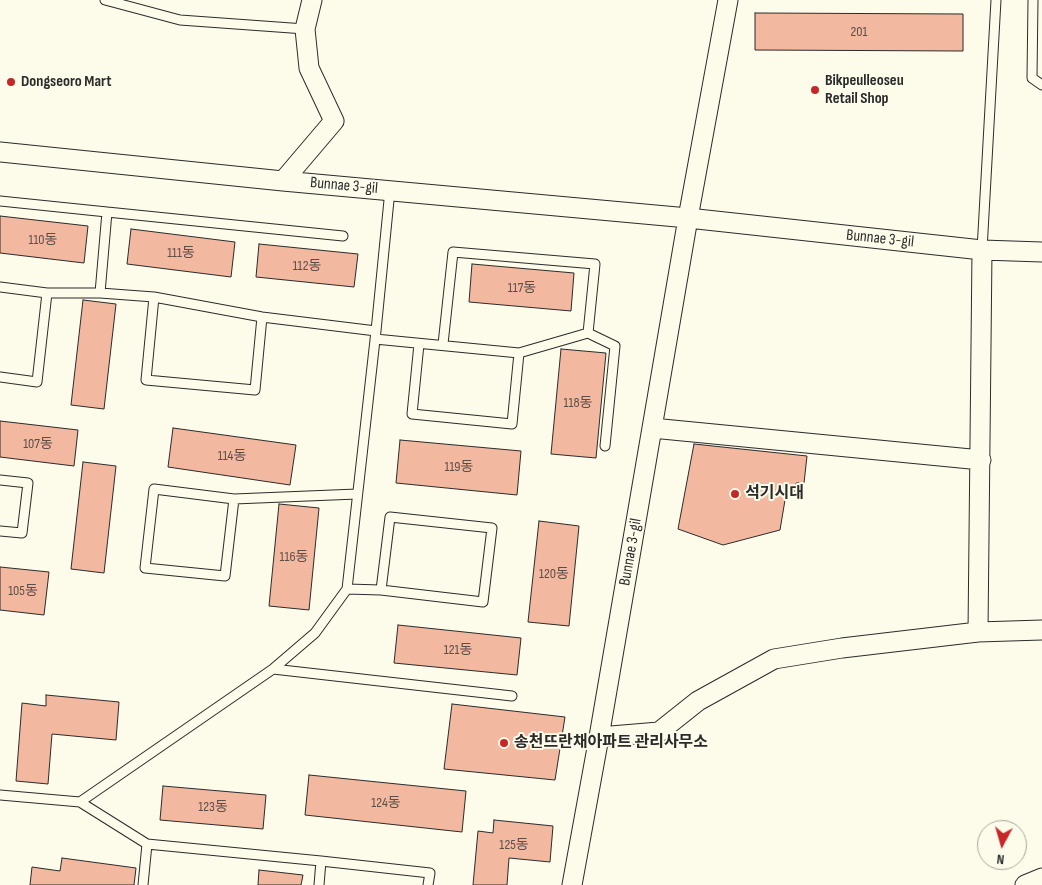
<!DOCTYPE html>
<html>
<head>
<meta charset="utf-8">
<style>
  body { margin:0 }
  #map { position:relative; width:1042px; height:885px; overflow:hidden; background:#fdfbea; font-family:"Sofia Sans Condensed",sans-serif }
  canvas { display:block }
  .north { position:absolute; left:977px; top:820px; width:50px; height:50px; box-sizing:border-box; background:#fdfbea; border:1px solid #a9a89e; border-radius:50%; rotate:186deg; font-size:14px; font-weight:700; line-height:20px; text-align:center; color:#2b2b2b }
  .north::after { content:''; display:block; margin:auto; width:18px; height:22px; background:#c62828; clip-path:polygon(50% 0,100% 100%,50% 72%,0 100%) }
</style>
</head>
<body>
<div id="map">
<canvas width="1042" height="885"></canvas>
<div class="north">N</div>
</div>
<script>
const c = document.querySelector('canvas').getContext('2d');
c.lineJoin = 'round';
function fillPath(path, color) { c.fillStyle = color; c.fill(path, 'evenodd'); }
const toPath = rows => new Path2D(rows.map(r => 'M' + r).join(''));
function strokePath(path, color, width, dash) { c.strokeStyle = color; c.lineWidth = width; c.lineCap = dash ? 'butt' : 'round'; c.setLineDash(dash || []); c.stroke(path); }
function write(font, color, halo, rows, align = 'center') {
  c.font = font + ' "Sofia Sans Condensed","Noto Sans KR",sans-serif'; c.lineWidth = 4; c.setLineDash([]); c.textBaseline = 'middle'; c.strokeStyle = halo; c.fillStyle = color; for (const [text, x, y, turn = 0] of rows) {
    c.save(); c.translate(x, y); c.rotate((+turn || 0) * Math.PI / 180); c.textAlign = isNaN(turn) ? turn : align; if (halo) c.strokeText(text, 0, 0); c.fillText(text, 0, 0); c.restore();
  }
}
const building = toPath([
  [755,13,963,14,963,51,755,50,755,13],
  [0,216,88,226,84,263,0,253,0,216],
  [131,229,235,242,231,277,127,264,131,229],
  [259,244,358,254,354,287,256,277,259,244],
  [472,264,574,273,571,311,469,302,472,264],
  [83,300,116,304,104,409,71,405,83,300],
  [561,349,606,353,596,458,551,454,561,349],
  [0,421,78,430,74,466,0,457,0,421],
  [173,428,296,445,290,485,168,467,173,428],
  [400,440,521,451,517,495,396,483,400,440],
  [694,444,807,456,804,483,796,483,794,495,786,494,780,530,723,545,678,529,694,444],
  [83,462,116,466,104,573,71,569,83,462],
  [279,504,319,508,309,610,269,606,279,504],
  [539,521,579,526,569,626,528,622,539,521],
  [0,567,49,572,44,615,0,610,0,567],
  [398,625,521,638,517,675,394,663,398,625],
  [46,695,119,702,116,740,52,734,48,784,16,781,22,703,46,706,46,695],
  [452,704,565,717,555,780,444,769,452,704],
  [309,775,466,791,462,832,305,815,309,775],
  [163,786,266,795,263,829,160,820,163,786],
  [494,820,553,826,550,862,509,858,507,885,473,885,478,831,493,833,494,820],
  [62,858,136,868,134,885,30,885,32,867,60,871,62,858],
  [259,870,303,875,301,885,258,885,259,870]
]);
fillPath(building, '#f2b8a0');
strokePath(building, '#2b2b2b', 1);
const lane = toPath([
  [105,0,180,20,305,29],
  [1033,0,1032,78,1042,85],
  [0,201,107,212],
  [982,250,996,0],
  [0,287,47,293,100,293,154,297,262,317,376,331],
  [100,293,107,212,343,236],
  [154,297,146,380,255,390,262,317],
  [588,333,615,346,605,446],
  [375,339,519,353,512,424,412,414,419,344],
  [443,344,453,252,595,264,588,333,519,353],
  [0,377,37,382,47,293],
  [0,480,28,483,22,533,0,531],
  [234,499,225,576,145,568,154,489,234,499,357,494],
  [347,589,381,590,483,602,492,528,390,517,381,590],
  [273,669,512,696],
  [0,795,80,802,273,669,315,633,347,589,376,331,390,190],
  [80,802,147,844,321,861,430,873,428,885],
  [143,885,147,844],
  [319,885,321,861]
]);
const street = toPath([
  [0,152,283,181,688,218,982,250,1042,252],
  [283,181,334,121,309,68,305,29,312,0],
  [652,428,981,460],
  [978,632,982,250],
  [599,737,659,732,698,701,774,659,842,648,978,632,1042,630],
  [572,885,599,737,688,218,728,0],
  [1025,885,1042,878]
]);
strokePath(lane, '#2b2b2b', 11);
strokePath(street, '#2b2b2b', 21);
strokePath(lane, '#fdfbea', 9);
strokePath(street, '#fdfbea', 19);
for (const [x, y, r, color] of [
  [11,82,5,"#c62828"],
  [815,90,5,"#c62828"],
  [735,494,5,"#c62828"],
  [504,743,5,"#c62828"]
]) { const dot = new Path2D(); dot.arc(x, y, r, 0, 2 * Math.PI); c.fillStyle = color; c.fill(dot); strokePath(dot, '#fdfbea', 2); }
write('14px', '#5d4e48', null, [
  ["201",859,32],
  ["110동",43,240],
  ["111동",181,253],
  ["112동",307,266],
  ["117동",522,288],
  ["118동",578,403],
  ["107동",38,444],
  ["114동",232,456],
  ["119동",459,467],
  ["116동",294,557],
  ["120동",554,574],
  ["105동",23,591],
  ["121동",458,650],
  ["124동",386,803],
  ["123동",213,807],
  ["125동",514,845]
]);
write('bold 16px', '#2b2b2b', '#fdfbea', [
  ["Bikpeulleoseu",825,81],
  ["Retail Shop",825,99],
  ["Dongseoro Mart",21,82],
  ["석기시대",745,494],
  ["송천뜨란채아파트 관리사무소",514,743]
], 'left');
write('16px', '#2b2b2b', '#fdfbea', [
  ["Bunnae 3-gil",344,186,5],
  ["Bunnae 3-gil",880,239,6],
  ["Bunnae 3-gil",631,552,-80]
]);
</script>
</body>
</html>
